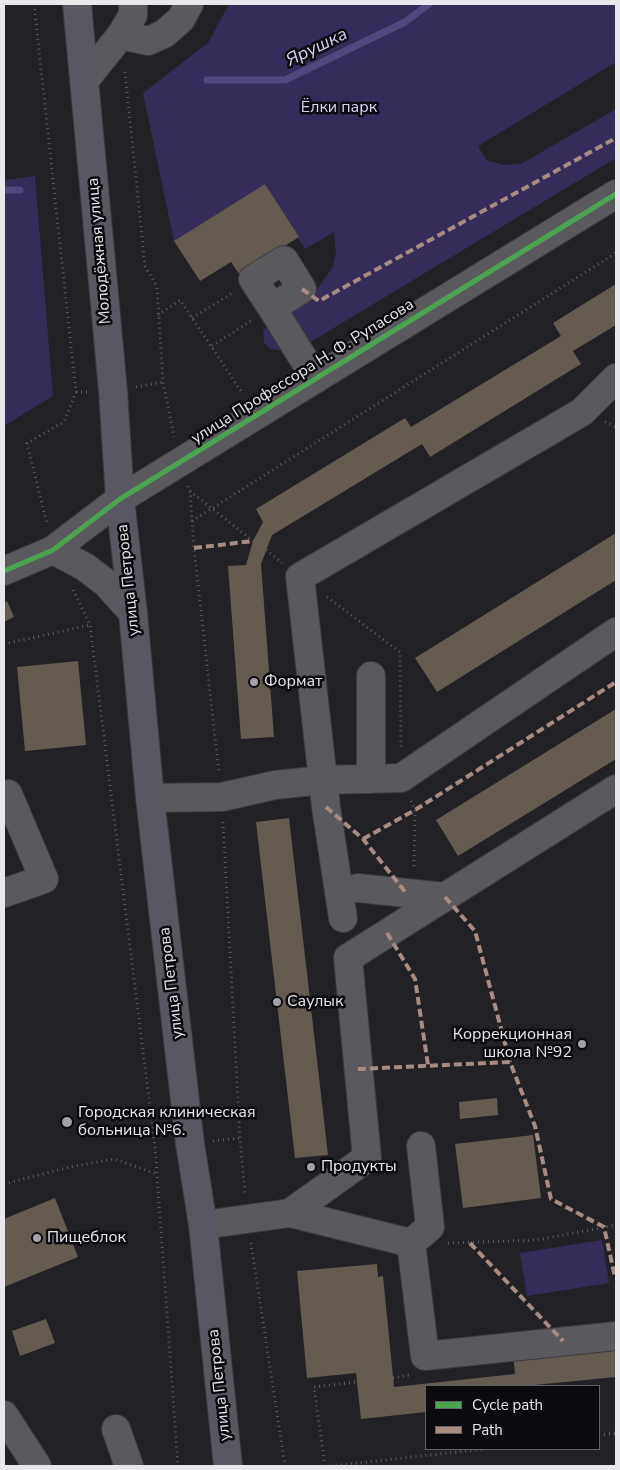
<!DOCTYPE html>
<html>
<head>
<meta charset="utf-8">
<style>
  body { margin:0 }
  #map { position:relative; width:620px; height:1470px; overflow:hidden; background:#222226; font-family:"Nunito Sans",sans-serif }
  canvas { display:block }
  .frame { position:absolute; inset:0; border:5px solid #e7e7ec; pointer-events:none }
  .legend { position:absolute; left:425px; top:1385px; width:175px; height:65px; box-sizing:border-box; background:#0b0a0e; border:1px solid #636267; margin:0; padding:6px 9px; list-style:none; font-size:15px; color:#e7e7ec }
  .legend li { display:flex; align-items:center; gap:10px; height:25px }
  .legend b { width:25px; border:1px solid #636267 }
</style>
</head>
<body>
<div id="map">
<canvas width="620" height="1470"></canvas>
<div class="frame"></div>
<ul class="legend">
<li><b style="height:6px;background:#4ca352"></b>Cycle path</li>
<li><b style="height:6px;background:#a88b81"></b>Path</li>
</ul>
</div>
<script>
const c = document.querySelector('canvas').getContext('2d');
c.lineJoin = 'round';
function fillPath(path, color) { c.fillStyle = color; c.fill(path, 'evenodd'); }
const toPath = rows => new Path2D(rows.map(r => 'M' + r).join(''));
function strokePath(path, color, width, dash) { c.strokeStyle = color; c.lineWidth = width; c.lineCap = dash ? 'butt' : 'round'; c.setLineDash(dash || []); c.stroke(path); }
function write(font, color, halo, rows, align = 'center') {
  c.font = font + ' "Nunito Sans",sans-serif'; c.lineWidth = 5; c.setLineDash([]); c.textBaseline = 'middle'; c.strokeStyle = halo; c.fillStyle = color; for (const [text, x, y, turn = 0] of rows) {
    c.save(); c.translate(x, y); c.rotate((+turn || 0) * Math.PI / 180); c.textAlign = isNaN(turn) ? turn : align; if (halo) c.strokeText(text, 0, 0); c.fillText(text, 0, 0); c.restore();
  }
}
fillPath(toPath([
  [229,4,616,4,616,62,478,146,486,160,503,165,521,164,616,109,616,158,307,344,286,351,271,349,264,343,263,331,275,318,319,287,332,268,336,253,334,232,305,249,265,184,174,241,143,93,208,43],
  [35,176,53,396,4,426,4,180],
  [602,1240,609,1283,527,1296,520,1253]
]), '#362c5a');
strokePath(toPath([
  [207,80,285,80,405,22,429,4],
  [4,190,20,190]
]), '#524781', 7);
fillPath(toPath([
  [265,184,299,237,239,274,231,262,200,281,174,241],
  [616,284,616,325,573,351,581,364,430,457,422,444,272,535,261,564,274,737,241,739,228,566,246,565,253,541,263,522,256,509,405,418,411,427,561,336,553,323],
  [616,533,616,580,437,692,415,658],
  [7,601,14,617,4,622,4,603],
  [78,661,86,745,25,751,17,667],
  [616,709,616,759,458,856,436,820],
  [289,818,328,1155,295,1158,256,822],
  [497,1098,498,1115,460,1119,459,1102],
  [533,1135,541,1198,463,1208,455,1144],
  [55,1198,78,1257,4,1287,4,1219],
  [377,1264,378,1277,383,1276,394,1387,515,1374,513,1354,616,1344,616,1377,524,1386,426,1386,426,1412,361,1419,356,1373,307,1378,297,1271],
  [46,1319,55,1343,20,1356,12,1331]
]), '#655b51');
const minor = toPath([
  [121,35,148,41,164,34,181,19,189,4],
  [84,81,121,35,133,15,133,4],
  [272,308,302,289,284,260,253,279,272,308,316,379],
  [53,550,85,567,106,583,133,613],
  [4,571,53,550,120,499,616,194],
  [371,676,371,779],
  [4,795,8,794,44,879,4,893],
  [150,798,222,797,275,785,323,780,300,577,582,412,616,378],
  [358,888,445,897],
  [343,918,326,807,323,780,401,778,616,632],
  [290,1213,367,1158,348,958,616,789],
  [203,1225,290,1213,411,1243,425,1356,616,1336],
  [411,1243,430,1227,421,1146],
  [4,1415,37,1466],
  [116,1429,129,1466]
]);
const major = toPath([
  [77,4,113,391,120,499,133,613,150,798,190,1144,203,1225,228,1466]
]);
strokePath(minor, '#3c3c3f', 30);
strokePath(major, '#3c3c3f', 30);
strokePath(toPath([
  [34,4,76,392,64,422,27,443,47,524],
  [125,72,145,266,157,287,163,382,174,437],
  [158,315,180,300,243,394],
  [192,318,234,292],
  [212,346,251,321],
  [136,387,163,382],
  [76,392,88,392],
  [605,422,616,427],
  [188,486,190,491,194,548,219,773],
  [190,491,253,541],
  [192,521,616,253],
  [266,550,282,563],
  [73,590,90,625,155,1147,178,1466],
  [327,597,400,652,401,749],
  [4,644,90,625],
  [411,801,415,810,414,868],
  [223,822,240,1138,245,1195],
  [213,1141,240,1138],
  [4,1184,70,1167,114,1159,157,1174],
  [251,1243,285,1466],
  [448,1243,536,1240,616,1225],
  [393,1378,409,1375],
  [599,1435,616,1433],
  [325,1466,314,1387,357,1382],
  [331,1466,484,1449]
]), '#616164', 3, [1, 4]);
strokePath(minor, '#5a595d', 28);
strokePath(major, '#595862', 28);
strokePath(toPath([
  [302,289,319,301,616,138],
  [194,548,253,541],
  [326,807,363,839,406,893],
  [363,839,415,810,616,682],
  [445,897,475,931,510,1062],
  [387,933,415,979,428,1065],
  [358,1069,510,1062,535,1126,551,1199,604,1227,615,1277,616,1278],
  [470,1243,563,1341]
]), '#a88b81', 4, [8, 4]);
strokePath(toPath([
  [4,571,53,550,120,499,616,194]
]), '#4ca352', 5);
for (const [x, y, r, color] of [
  [254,682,5,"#a2a2a7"],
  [277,1002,5,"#a2a2a7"],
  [582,1044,5,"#a2a2a7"],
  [67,1122,6,"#a2a2a7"],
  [311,1167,5,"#a2a2a7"],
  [37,1238,5,"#a2a2a7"]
]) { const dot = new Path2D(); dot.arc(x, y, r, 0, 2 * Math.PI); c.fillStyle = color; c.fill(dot); strokePath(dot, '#0b0a0e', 2); }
write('16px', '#d8d3f9', '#0b0a0e', [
  ["Ёлки парк",339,108]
]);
write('16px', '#e7e7ec', '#0b0a0e', [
  ["Молодёжная улица",100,251,-95],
  ["улица Профессора Н. Ф. Рупасова",303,372,-32],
  ["улица Петрова",129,580,-96],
  ["улица Петрова",172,983,-97],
  ["улица Петрова",220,1385,-96]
]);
write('16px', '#e7e7ec', '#0b0a0e', [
  ["Формат",264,682],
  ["Саулык",287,1002],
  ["Коррекционная",572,1035,"right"],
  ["школа №92",572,1053,"right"],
  ["Городская клиническая",78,1113],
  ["больница №6.",78,1131],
  ["Продукты",321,1167],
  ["Пищеблок",47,1238]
], 'left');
write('italic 18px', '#d6d1f7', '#0b0a0e', [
  ["Ярушка",317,48,-26]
]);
</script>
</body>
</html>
